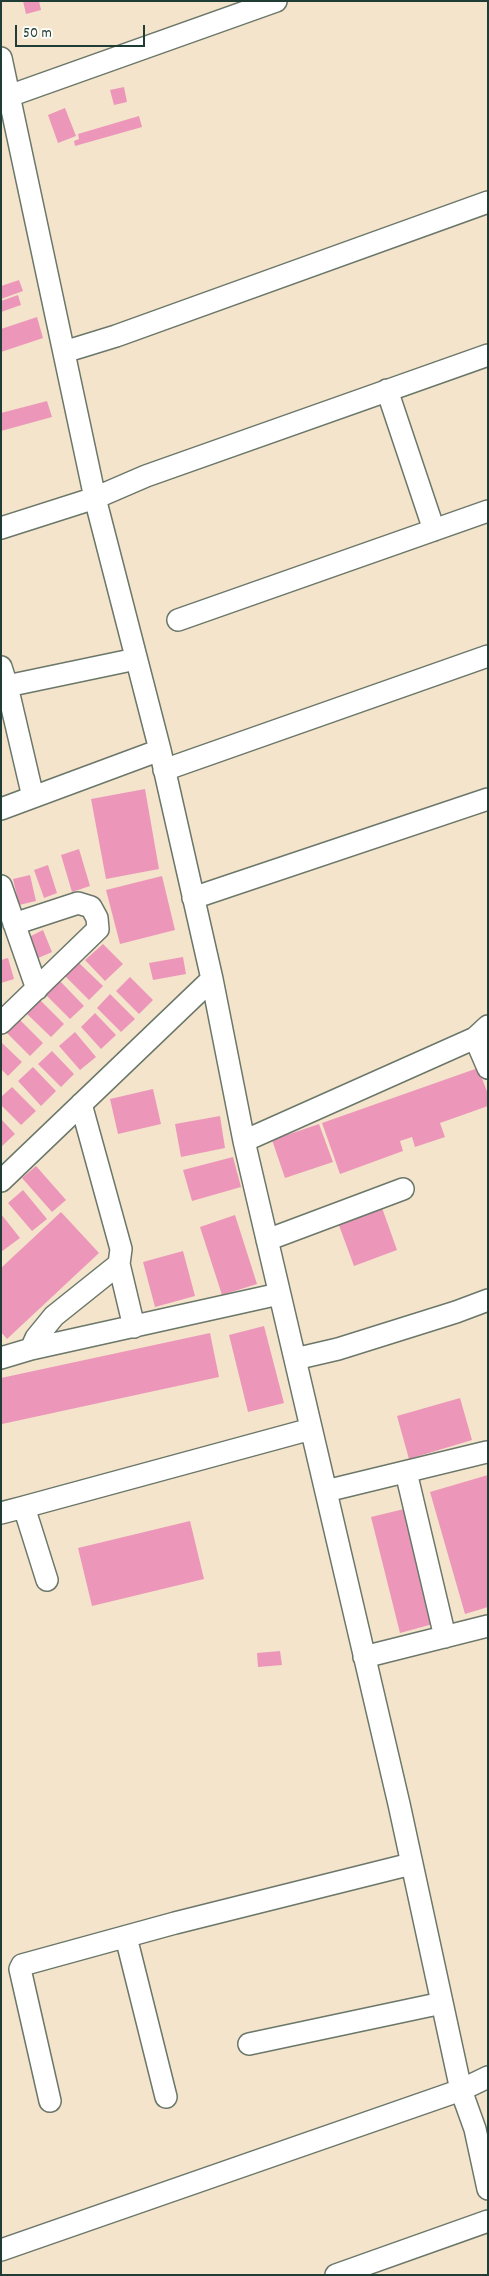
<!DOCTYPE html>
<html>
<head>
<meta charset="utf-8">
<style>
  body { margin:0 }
  #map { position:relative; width:489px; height:2276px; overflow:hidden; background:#f4e4cb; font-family:Dekko,sans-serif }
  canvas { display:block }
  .frame { position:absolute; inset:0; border:2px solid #1f3d34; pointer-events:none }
  .scale { position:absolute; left:15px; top:25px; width:130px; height:22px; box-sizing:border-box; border:2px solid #1f3d34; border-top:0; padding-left:6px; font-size:15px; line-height:18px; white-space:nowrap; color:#1f3d34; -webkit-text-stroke:4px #fdfcf7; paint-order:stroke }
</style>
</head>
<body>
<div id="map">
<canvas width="489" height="2276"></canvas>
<div class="frame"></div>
<div class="scale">50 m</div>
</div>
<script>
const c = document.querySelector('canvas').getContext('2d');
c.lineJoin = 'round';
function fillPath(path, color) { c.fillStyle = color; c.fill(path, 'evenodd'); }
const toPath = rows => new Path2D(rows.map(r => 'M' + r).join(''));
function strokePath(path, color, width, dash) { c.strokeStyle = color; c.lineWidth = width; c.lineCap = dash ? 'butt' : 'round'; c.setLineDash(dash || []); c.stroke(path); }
fillPath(toPath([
  [23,1,39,1,41,10,26,14],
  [124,87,127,102,114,105,110,90],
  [65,108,76,136,58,143,48,115],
  [139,116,142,127,75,146,74,141,79,139,78,134],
  [19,280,23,291,1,299,1,286],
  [18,295,21,305,1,312,1,301],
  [37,317,43,338,1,352,1,329],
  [47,401,52,417,1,431,1,413],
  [145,789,159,869,106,879,91,799],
  [79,849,90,886,72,892,61,855],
  [48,865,57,893,44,898,34,870],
  [30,875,36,901,19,905,13,879],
  [162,876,175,930,120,944,106,890],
  [43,930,52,952,36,959,27,938],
  [103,944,123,964,105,981,85,960],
  [183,957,186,974,153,980,149,963],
  [8,958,14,979,1,983,1,960],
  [79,963,103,986,89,1000,65,976],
  [130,977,153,1000,139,1014,116,991],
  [60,981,84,1006,70,1019,46,995],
  [110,994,135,1019,121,1032,97,1008],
  [40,1000,64,1024,51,1037,26,1013],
  [95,1013,116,1035,101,1049,81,1027],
  [19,1019,43,1043,30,1056,6,1032],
  [75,1032,96,1057,80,1070,59,1046],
  [1,1042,22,1062,8,1076,1,1069],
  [52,1051,74,1074,61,1087,38,1064],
  [33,1067,56,1091,41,1106,18,1081],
  [478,1068,488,1094,488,1106,440,1123,445,1137,415,1147,412,1137,400,1141,403,1151,340,1174,322,1123],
  [12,1087,36,1111,21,1125,1,1105,1,1097],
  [153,1089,161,1124,118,1134,110,1099],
  [220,1116,225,1148,181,1157,175,1124],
  [1,1119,15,1134,1,1147],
  [319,1124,333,1162,285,1178,272,1140],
  [233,1157,241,1187,192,1201,183,1170],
  [36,1166,66,1200,52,1212,22,1178],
  [23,1190,47,1219,32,1231,8,1203],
  [381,1205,397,1250,354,1266,337,1220],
  [61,1212,99,1253,7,1339,1,1332,1,1268],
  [1,1214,20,1238,1,1252],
  [235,1215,257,1284,222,1295,200,1227],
  [183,1251,195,1296,155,1307,143,1262],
  [264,1326,284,1403,248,1412,229,1335],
  [210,1333,219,1377,2,1424,1,1378],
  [460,1398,472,1440,409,1459,397,1416],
  [488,1475,488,1607,465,1614,430,1492],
  [404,1509,433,1624,400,1633,371,1517],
  [190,1521,204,1579,92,1606,78,1548],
  [280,1651,282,1665,258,1667,257,1653]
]), '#ec97ba');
const minor = toPath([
  [1,58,95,498,160,750,212,979,244,1141,399,1804,461,2090,475,2129,488,2189],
  [9,96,276,1],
  [64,352,116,336,488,202],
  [387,390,434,530],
  [1,528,95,498,146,476,488,355],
  [178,620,488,511],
  [1,667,7,686,1,688],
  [164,770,488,656],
  [33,797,7,686,136,659],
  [1,809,160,750],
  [1,886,37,989],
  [193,898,488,799],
  [1,1023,98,929,97,918,91,907,78,903,14,924],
  [475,1038,488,1068],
  [244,1141,475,1038,488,1026],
  [1,1181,212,979],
  [267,1240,403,1189],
  [119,1264,134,1327],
  [31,1349,36,1338,54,1316,119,1264,121,1249,81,1104],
  [1,1358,31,1349,279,1294],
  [295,1359,338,1349,456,1312,488,1300],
  [406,1472,445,1637],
  [326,1491,487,1452],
  [1,1513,24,1507],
  [47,1580,24,1507,311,1429],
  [364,1657,488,1626],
  [126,1937,166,2097],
  [249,2044,442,2003],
  [50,2101,20,1969,22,1965,175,1923,411,1864],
  [1,2250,461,2090,488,2077],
  [336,2275,488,2221]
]);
strokePath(minor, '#6a7769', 24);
strokePath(minor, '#fff', 21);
</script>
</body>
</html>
